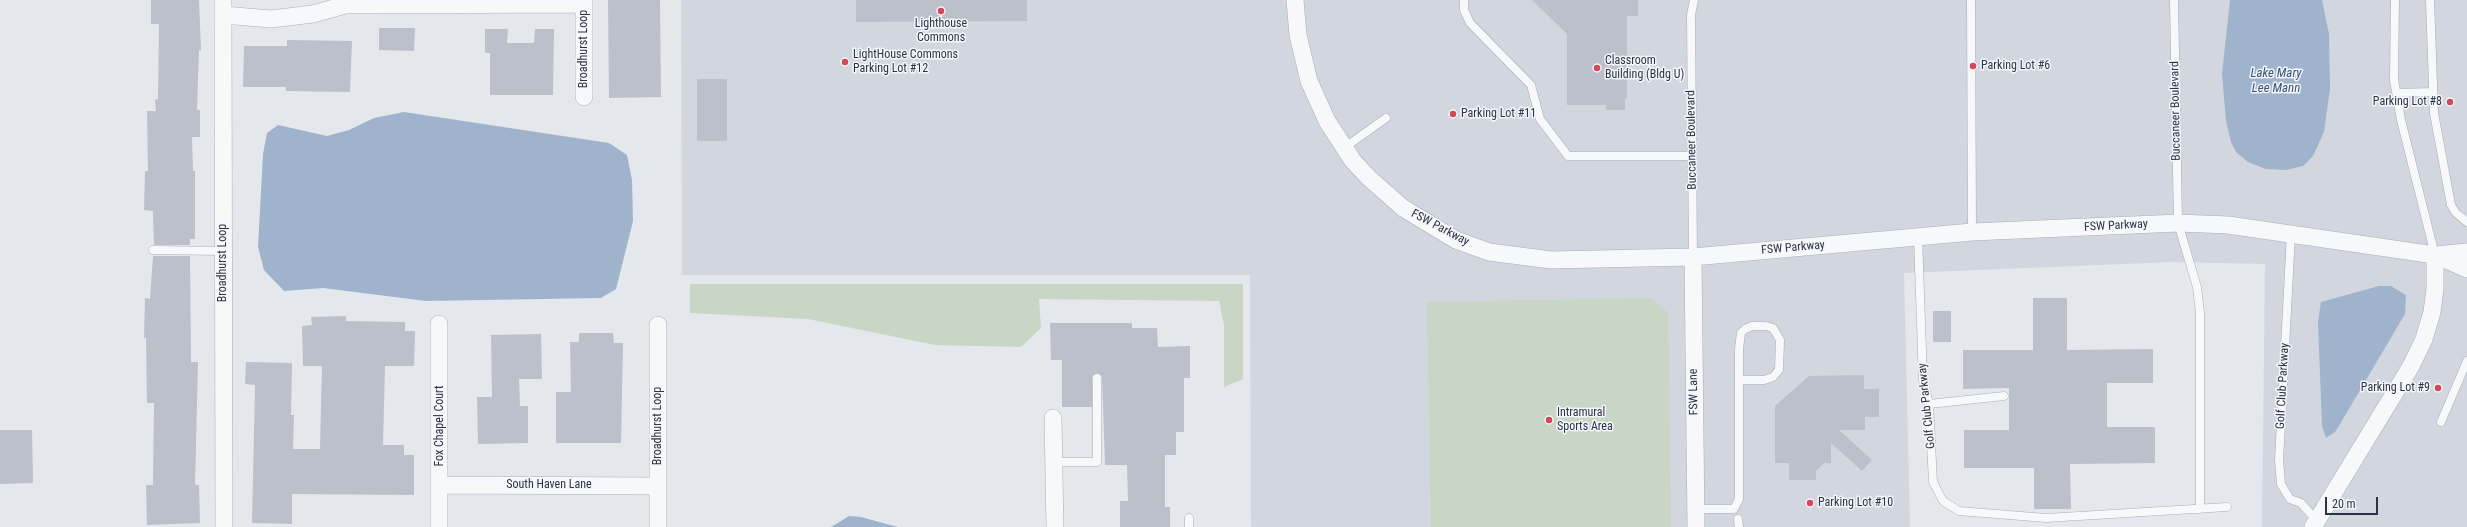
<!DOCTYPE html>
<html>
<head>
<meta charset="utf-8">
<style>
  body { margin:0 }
  #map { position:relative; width:2467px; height:527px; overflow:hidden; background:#e4e7ec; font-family:"Roboto Condensed",sans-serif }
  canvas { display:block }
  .scale { position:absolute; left:2325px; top:497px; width:53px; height:18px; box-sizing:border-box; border:2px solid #2b3445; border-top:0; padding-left:5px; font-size:12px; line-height:14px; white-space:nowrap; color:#2b3445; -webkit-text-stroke:3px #f4f6f9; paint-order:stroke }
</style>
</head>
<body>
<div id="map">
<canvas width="2467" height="527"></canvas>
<div class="scale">20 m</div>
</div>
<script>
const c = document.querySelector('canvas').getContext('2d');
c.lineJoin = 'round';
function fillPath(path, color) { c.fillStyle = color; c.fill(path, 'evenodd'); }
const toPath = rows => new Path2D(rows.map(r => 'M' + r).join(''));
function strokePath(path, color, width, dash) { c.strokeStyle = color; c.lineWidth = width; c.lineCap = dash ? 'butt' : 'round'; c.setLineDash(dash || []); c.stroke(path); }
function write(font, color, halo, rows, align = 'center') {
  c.font = font + ' "Roboto Condensed",sans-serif'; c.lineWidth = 3; c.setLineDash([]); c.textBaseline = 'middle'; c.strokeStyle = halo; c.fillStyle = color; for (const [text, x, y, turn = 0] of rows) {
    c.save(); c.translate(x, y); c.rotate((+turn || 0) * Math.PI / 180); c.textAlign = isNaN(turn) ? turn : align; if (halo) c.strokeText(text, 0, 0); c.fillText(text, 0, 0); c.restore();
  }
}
fillPath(toPath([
  [681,0,2467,0,2467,527,2262,527,2265,264,2173,262,1904,273,1910,527,1251,527,1250,275,682,275]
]), '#d2d6de');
fillPath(toPath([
  [690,284,1243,284,1243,379,1224,387,1224,325,1219,301,1039,299,1041,328,1021,347,935,345,808,319,690,313],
  [1652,298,1668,313,1671,527,1431,527,1427,302]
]), '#c9d6c5');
fillPath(toPath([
  [2230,0,2322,0,2329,34,2330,89,2324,132,2313,156,2303,166,2286,170,2266,169,2248,162,2236,152,2231,142,2226,121,2222,74],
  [404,112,609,143,627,155,632,180,633,221,616,289,601,298,426,301,323,288,284,291,264,270,258,247,263,154,267,133,278,125,327,136,349,130,374,118],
  [2379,286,2391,286,2406,295,2405,314,2340,424,2335,432,2326,438,2322,426,2318,322,2321,302],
  [849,516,861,517,898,527,831,527]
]), '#9fb4cc');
fillPath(toPath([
  [151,0,199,0,201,51,199,50,197,110,200,110,200,137,192,137,193,171,195,171,195,239,190,239,190,245,154,245,153,211,144,210,145,171,148,171,147,111,156,111,155,100,158,99,159,24,151,24],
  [608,0,660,0,661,97,609,98],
  [856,0,1027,0,1027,21,856,22],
  [1532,0,1638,0,1638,16,1627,16,1627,98,1625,98,1625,110,1606,110,1606,105,1567,105,1567,34],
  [379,28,415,28,414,51,379,50],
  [485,29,508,29,507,43,534,43,535,29,554,29,553,95,490,95,490,53,485,53],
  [287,40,352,41,350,92,286,91,286,87,243,87,244,46,287,46],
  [697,79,727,79,727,141,697,141],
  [153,256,190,256,191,362,198,362,195,485,199,485,200,523,147,525,146,485,153,485,154,403,147,403,146,338,144,338,145,298,150,299],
  [2033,298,2067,298,2067,350,2153,349,2153,383,2107,383,2107,427,2155,427,2155,463,2070,464,2071,509,2034,509,2034,468,1964,468,1964,430,2009,430,2009,388,1963,389,1963,350,2033,350],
  [1933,311,1951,311,1951,342,1933,342],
  [346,316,346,321,405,322,405,331,415,331,414,366,385,366,383,445,404,445,404,455,414,455,414,495,292,494,292,524,252,523,255,385,245,384,246,362,292,363,291,415,294,415,293,449,320,449,322,366,303,366,302,326,312,325,311,317],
  [1050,323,1132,323,1132,328,1157,328,1158,347,1190,346,1190,378,1184,378,1184,432,1176,432,1176,455,1165,455,1165,507,1170,507,1170,527,1120,527,1120,501,1128,501,1127,465,1105,465,1102,376,1097,373,1092,376,1092,407,1062,407,1062,360,1051,360],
  [579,333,613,333,614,343,623,343,621,443,556,443,556,392,571,392,570,342,579,342],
  [541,334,542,379,519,379,520,406,528,406,528,443,478,444,477,397,492,397,491,335],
  [1864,375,1864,389,1879,389,1879,417,1865,417,1865,430,1839,430,1872,460,1862,471,1831,443,1831,463,1824,463,1816,471,1816,480,1789,480,1789,463,1775,463,1775,406,1809,376],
  [0,430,32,430,33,483,0,484]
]), '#bbc0ca');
const lane = toPath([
  [1464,0,1464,10,1470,23,1531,85,1540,119,1568,156,1692,156],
  [1971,0,1972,232],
  [2174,0,2178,223,2197,287,2200,313,2200,509],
  [2395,0,2394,80,2401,120,2435,255],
  [2430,0,2434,113,2451,205,2456,213,2467,222],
  [2397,93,2433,92],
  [1344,148,1386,118],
  [2291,234,2279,460,2281,484,2290,499,2301,503,2317,521],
  [1918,237,1923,380,1929,404,1933,482,1943,501,1959,511,2046,518,2227,507],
  [153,250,223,251],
  [1693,257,1691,15,1694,0],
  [1929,404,2004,396],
  [2441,422,2467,361],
  [1054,462,1097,462,1097,378],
  [1696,509,1734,509,1739,499,1739,349,1741,333,1745,329,1752,326,1766,326,1773,328,1780,340,1779,370,1773,377,1764,380,1739,380],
  [1189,518,1189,527],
  [1738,519,1739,527]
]);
const street = toPath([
  [223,0,224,527],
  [584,0,584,97],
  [1295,0,1298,35,1309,81,1327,121,1353,161,1369,178,1403,208,1456,240,1489,252,1551,260,1693,257,1972,232,2178,223,2228,225,2435,255,2467,252],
  [223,15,271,19,313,14,345,5,584,4],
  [2435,255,2467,269],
  [1693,257,1696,527],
  [658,325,658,527],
  [1053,418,1055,527],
  [440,485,658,486],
  [439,527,439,324],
  [2313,527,2411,366,2424,339,2432,312,2435,289,2435,255]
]);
strokePath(lane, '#a9aeb7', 9);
strokePath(street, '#a9aeb7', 18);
strokePath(lane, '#f7f8fa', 8);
strokePath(street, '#f7f8fa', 17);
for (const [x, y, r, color] of [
  [941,11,4,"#d1495b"],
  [845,62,4,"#d1495b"],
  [1973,66,4,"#d1495b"],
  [1597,68,4,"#d1495b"],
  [2450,102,4,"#d1495b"],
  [1453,114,4,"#d1495b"],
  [2438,388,4,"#d1495b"],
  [1549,420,4,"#d1495b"],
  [1810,503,4,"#d1495b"]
]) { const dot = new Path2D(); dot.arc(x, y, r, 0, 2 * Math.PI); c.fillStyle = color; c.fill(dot); strokePath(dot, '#f4f6f9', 1.5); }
write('12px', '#2b3445', '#f4f6f9', [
  ["Lighthouse",941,24,"center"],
  ["Commons",941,38,"center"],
  ["LightHouse Commons",853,55],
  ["Parking Lot #12",853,69],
  ["Classroom",1605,61],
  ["Building (Bldg U)",1605,75],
  ["Parking Lot #6",1981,66],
  ["Parking Lot #8",2442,102,"right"],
  ["Parking Lot #11",1461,114],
  ["Parking Lot #9",2430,388,"right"],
  ["Intramural",1557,413],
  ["Sports Area",1557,427],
  ["Parking Lot #10",1818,503]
], 'left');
write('12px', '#2b3445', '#f4f6f9', [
  ["Broadhurst Loop",584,49,-90],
  ["Buccaneer Boulevard",2176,111,-91],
  ["Buccaneer Boulevard",1692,140,-91],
  ["FSW Parkway",2116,226,-3],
  ["FSW Parkway",1440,228,28],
  ["FSW Parkway",1793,248,-5],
  ["Broadhurst Loop",223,263,-90],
  ["Golf Club Parkway",2283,386,-87],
  ["FSW Lane",1694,392,-91],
  ["Golf Club Parkway",1927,406,-96],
  ["Fox Chapel Court",440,426,-90],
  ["Broadhurst Loop",658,426,-90],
  ["South Haven Lane",549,485]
]);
write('italic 13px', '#34527a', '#f4f6f9', [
  ["Lake Mary",2276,74],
  ["Lee Mann",2276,89]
]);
</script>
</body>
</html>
